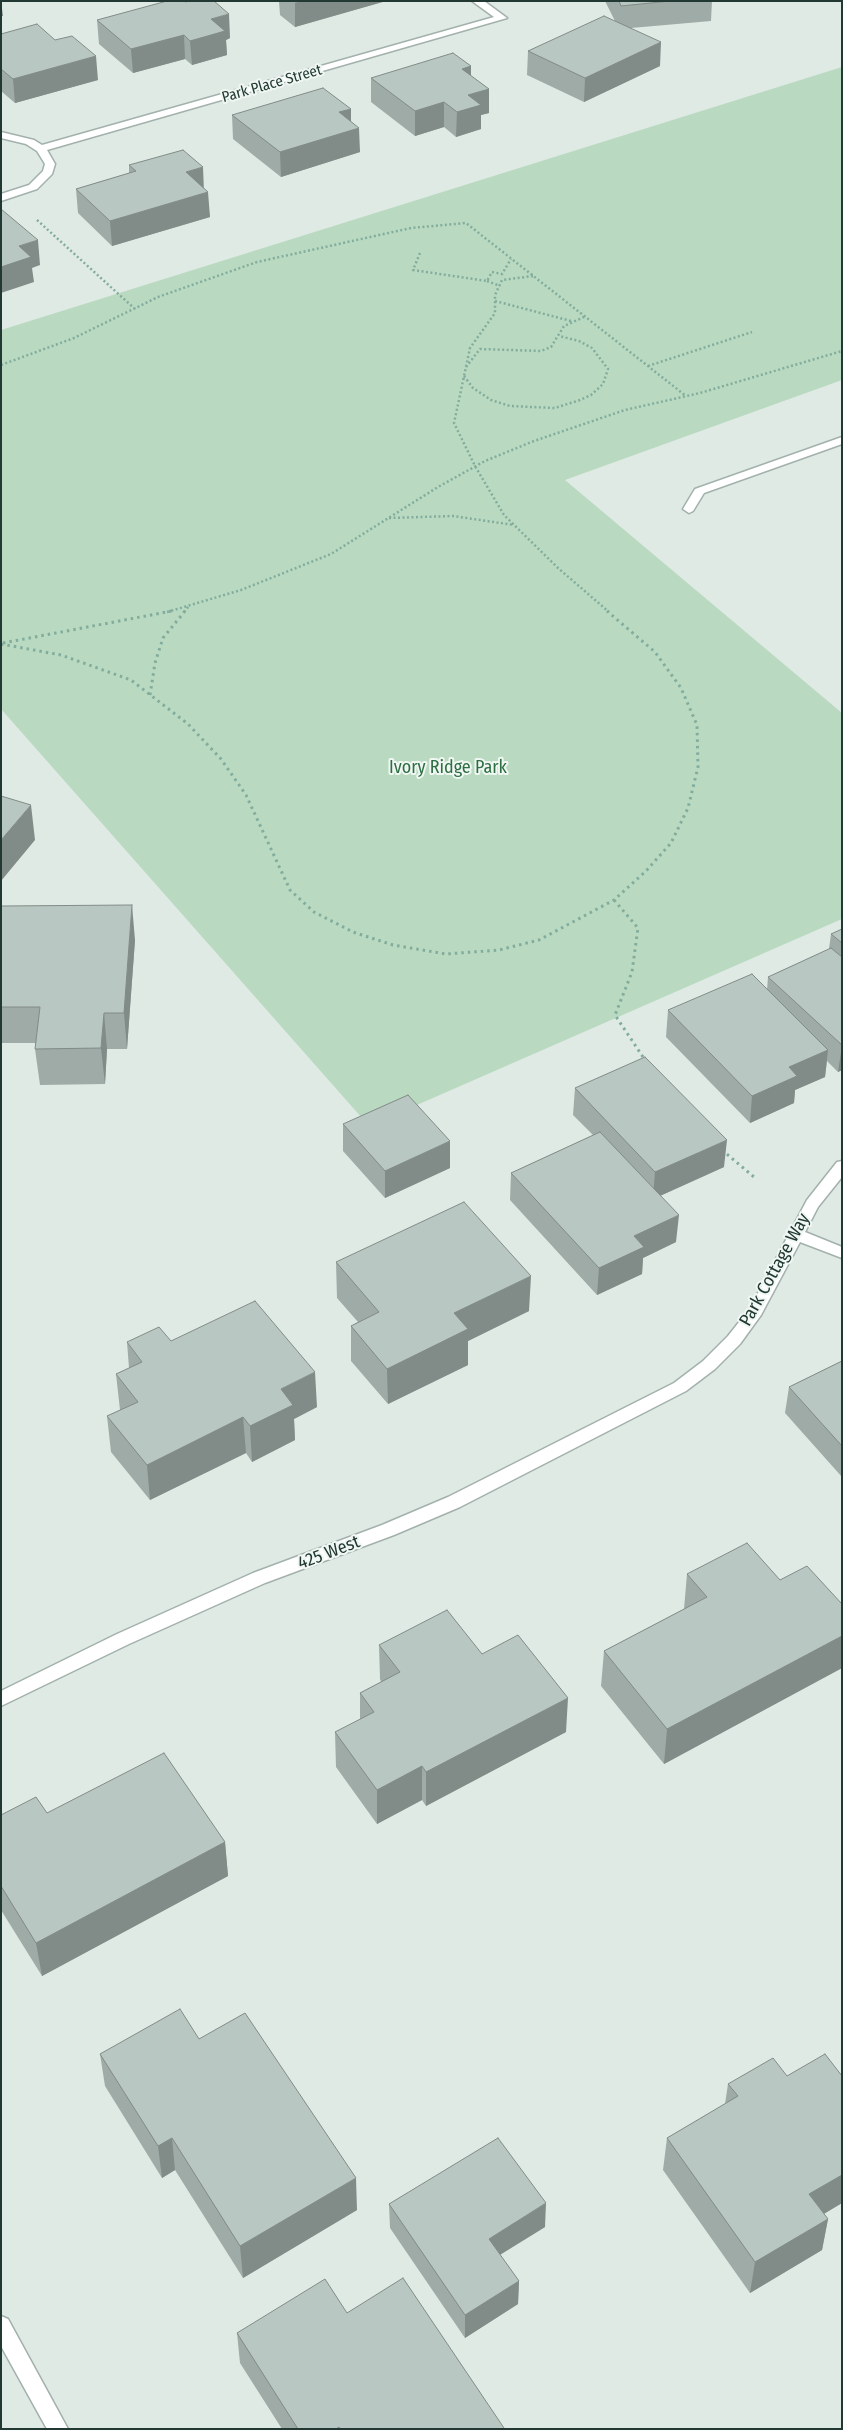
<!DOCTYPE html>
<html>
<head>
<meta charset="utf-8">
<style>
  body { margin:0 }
  #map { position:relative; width:843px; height:2430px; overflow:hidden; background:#e0eae5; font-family:"Fira Sans Condensed",sans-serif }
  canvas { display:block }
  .frame { position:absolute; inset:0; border:2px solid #213932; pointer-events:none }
</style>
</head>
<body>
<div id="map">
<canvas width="843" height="2430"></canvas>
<div class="frame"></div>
</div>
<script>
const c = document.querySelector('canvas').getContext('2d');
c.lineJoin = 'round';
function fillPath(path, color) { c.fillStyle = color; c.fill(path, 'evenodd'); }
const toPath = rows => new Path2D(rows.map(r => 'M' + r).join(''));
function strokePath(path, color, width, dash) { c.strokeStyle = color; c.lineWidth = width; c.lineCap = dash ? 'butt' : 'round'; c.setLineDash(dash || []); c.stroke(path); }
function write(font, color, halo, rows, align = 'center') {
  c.font = font + ' "Fira Sans Condensed",sans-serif'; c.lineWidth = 4; c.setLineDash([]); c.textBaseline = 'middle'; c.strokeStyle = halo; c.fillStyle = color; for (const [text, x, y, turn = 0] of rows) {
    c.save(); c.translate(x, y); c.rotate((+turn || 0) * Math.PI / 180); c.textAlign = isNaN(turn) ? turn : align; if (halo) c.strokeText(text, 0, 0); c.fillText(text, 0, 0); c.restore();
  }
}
fillPath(toPath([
  [842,67,842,380,565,480,842,713,842,919,369,1126,1,709,1,330]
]), '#b9dac1');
const lane = toPath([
  [842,437,842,444,704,493,693,511,689,513,683,509,695,489,842,437]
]);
const street = toPath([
  [472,1,484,1,507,18,47,150,55,164,52,174,37,189,1,201,1,194,29,185,43,171,45,164,37,151,26,144,1,138,1,132,34,140,42,145,494,17,472,1],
  [842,1161,842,1177,818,1207,805,1232,842,1247,842,1258,800,1242,761,1315,740,1344,715,1369,686,1391,460,1507,394,1535,265,1583,129,1644,1,1706,1,1691,117,1634,253,1573,382,1525,448,1497,674,1383,703,1361,728,1336,750,1308,807,1200,837,1162,842,1161],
  [1,2316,8,2319,68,2429,47,2429,1,2346,1,2316]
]);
strokePath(lane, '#a3b1ac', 3);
strokePath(street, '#a3b1ac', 3);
strokePath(toPath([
  [37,220,135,309],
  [420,253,413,270,487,281,492,272,502,274,511,259],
  [533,276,502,280,495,295,495,313,470,348,454,423,475,466,504,515,558,568,609,612],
  [487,281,500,286],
  [495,301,571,321],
  [1,365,74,338,158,297,257,262,411,228,466,223,686,396],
  [648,366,752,332],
  [466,367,480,349,541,351,551,347,564,326,584,317],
  [464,376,473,388,491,400,510,406,555,408,580,400,591,395,603,384,608,369,592,348,579,341,559,336],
  [389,518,453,516,514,525],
  [167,612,241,590,331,554,438,487,485,461,534,441,625,410,700,393,842,351],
  [184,612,189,606]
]), '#82ac9d', 2.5, [2, 2.5]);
strokePath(toPath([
  [3,643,172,611],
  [1,644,61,655,131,680,188,724,221,759,246,795,290,890,314,912,353,932,393,945,446,954,499,950,539,940,614,900,646,871,671,843,688,808,698,767,697,725,681,688,655,652,607,611],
  [150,695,155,663,163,638,185,611],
  [614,900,638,928,632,972,615,1015,645,1060],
  [722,1150,754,1177]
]), '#82ac9d', 3, [2.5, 4]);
fillPath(lane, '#fff');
fillPath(street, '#fff');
fillPath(toPath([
  [279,1,386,1,295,27,280,15],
  [605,1,712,1,711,21,631,28,660,66,584,102,527,75,528,51,615,21],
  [97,20,230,38,226,40,227,55,192,65,185,59,133,73,99,44],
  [1,34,98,80,15,103,1,91],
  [471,66,471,76,489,89,489,113,481,115,481,129,456,137,444,127,415,136,371,102,371,78],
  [351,109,351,121,360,152,281,177,233,139,232,115],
  [129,165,204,188,210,217,112,246,78,213,76,189,129,173],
  [1,906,135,940,127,1049,107,1049,105,1084,40,1085,35,1049,36,1043,1,1043],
  [842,929,842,1070,838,1072,827,1061,825,1077,795,1090,794,1103,750,1123,666,1037,668,1010,767,990,768,977,829,949,831,934],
  [575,1088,724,1167,660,1196,676,1242,643,1258,642,1274,597,1295,510,1200,511,1173,593,1135,573,1115],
  [343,1124,450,1168,385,1198,343,1151],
  [336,1262,529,1311,468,1341,468,1365,388,1404,351,1361,351,1326,358,1322,337,1298],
  [171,1341,317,1407,294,1419,295,1440,252,1462,246,1453,150,1500,111,1452,107,1416,120,1410,116,1374,129,1368,127,1342],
  [842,1361,842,1477,785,1413,789,1387],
  [687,1574,780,1580,842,1604,842,1668,664,1764,601,1686,604,1651,684,1609],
  [379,1645,482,1654,566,1732,426,1806,422,1800,377,1824,336,1767,335,1732,360,1720,360,1693,381,1682,380,1679],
  [47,1813,225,1842,228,1876,42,1976,1,1910,1,1815],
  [199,2039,357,2210,243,2278,175,2170,162,2178,105,2086,100,2054],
  [787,2076,842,2076,842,2203,824,2214,828,2219,822,2250,750,2293,663,2170,667,2138,725,2104,728,2084],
  [389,2204,545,2227,500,2255,519,2281,518,2304,465,2338,390,2228],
  [347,2313,504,2429,282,2429,240,2363,237,2333]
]), '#9eaba6');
fillPath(toPath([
  [1,1,3,16,1,16],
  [301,1,386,1,295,27,295,3],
  [229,14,230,38,226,40,227,55,192,65,190,41,211,19],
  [184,35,185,59,133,73,131,49],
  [661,42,660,66,584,102,585,78],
  [96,56,98,80,15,103,13,79],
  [471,66,471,90,462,69],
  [489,89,489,113,481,115,481,129,456,137,457,112,468,95],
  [444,102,444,127,415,136,415,111],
  [351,109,351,130,359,128,360,152,281,177,280,152,339,112],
  [203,167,204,192,186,172],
  [208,192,210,217,112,246,110,221],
  [38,240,40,265,32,268,34,282,1,293,1,267,19,246],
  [31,805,35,840,1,881,1,840],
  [132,905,135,940,127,1049,124,1013],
  [104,1013,107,1049,105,1084,101,1048],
  [842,1046,842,1070,838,1072],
  [828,1050,825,1077,795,1090,794,1103,750,1123,752,1096,789,1067],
  [727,1140,724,1167,653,1199,655,1172],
  [450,1141,450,1168,385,1198,385,1171],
  [679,1215,676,1242,643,1258,642,1274,597,1295,599,1268,634,1236],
  [531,1276,529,1311,468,1341,468,1365,388,1404,387,1369,454,1313],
  [315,1372,317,1407,294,1419,295,1440,252,1462,250,1426,281,1389],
  [243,1417,246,1453,150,1500,147,1465],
  [842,1636,842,1668,664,1764,667,1729],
  [568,1698,566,1732,426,1806,426,1772],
  [422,1766,422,1800,377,1824,377,1790],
  [225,1842,228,1876,42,1976,36,1943],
  [172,2138,175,2170,162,2178,158,2146],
  [842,2175,842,2203,803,2226,809,2194],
  [356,2178,357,2210,243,2278,240,2246],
  [546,2203,545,2227,488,2262,489,2239],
  [828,2219,822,2250,750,2293,755,2262],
  [519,2281,518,2304,465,2338,465,2315]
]), '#818b87');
const building = toPath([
  [167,1,184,1,185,2,189,1,214,1,229,14,211,19,225,31,190,41,184,35,131,49,97,20,167,1],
  [619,1,670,1,621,6,619,1],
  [604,16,661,42,585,78,528,51,604,16],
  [37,24,55,40,72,36,96,56,13,79,1,69,1,34,37,24],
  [453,53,471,66,462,69,489,89,468,95,481,105,457,112,444,102,415,111,371,78,453,53],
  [323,88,351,109,339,112,359,128,280,152,232,115,323,88],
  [183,150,203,167,186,172,208,192,110,221,76,189,136,171,129,165,183,150],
  [1,209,38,240,19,246,31,257,1,267,1,209],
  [1,796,31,805,1,840,1,796],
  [132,905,124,1013,104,1013,101,1048,35,1049,40,1007,1,1007,1,906,132,905],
  [842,929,842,943,831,934,842,929],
  [831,948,842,957,842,1045,768,977,831,948],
  [752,974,828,1050,789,1067,797,1076,752,1096,668,1010,752,974],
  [645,1057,727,1140,655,1172,575,1088,645,1057],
  [408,1095,450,1141,385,1171,343,1124,408,1095],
  [600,1132,679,1215,634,1236,644,1247,599,1268,511,1173,600,1132],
  [464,1202,531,1276,454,1313,468,1329,387,1369,351,1326,379,1312,336,1262,464,1202],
  [255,1301,315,1372,281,1389,293,1405,250,1426,243,1417,147,1465,107,1416,138,1402,116,1374,142,1362,127,1342,159,1327,171,1341,255,1301],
  [842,1361,842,1446,789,1387,842,1361],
  [747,1543,780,1580,807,1566,842,1604,842,1636,667,1729,604,1651,707,1597,687,1574,747,1543],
  [447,1610,482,1654,518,1635,568,1698,426,1772,422,1766,377,1790,335,1732,374,1712,360,1693,400,1672,379,1645,447,1610],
  [164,1753,225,1842,36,1943,1,1886,1,1815,36,1797,47,1813,164,1753],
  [180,2009,199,2039,245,2013,356,2178,240,2246,172,2138,158,2146,100,2054,180,2009],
  [825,2054,842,2076,842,2175,809,2194,828,2219,755,2262,667,2138,738,2096,728,2084,773,2058,787,2076,825,2054],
  [498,2138,546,2203,489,2239,519,2281,465,2315,389,2204,498,2138],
  [403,2278,504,2428,503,2429,340,2429,339,2427,336,2429,298,2429,237,2333,325,2279,347,2313,403,2278]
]);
fillPath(building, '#b8c7c1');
strokePath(building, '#818b87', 1);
write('15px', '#213932', '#f0f7f3', [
  ["Park Place Street",272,84,-16]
]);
write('18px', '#2e6e44', '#f0f7f3', [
  ["Ivory Ridge Park",448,768]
]);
write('18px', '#213932', '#f0f7f3', [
  ["Park Cottage Way",775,1270,-61],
  ["425 West",329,1553,-21]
]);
</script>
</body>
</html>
